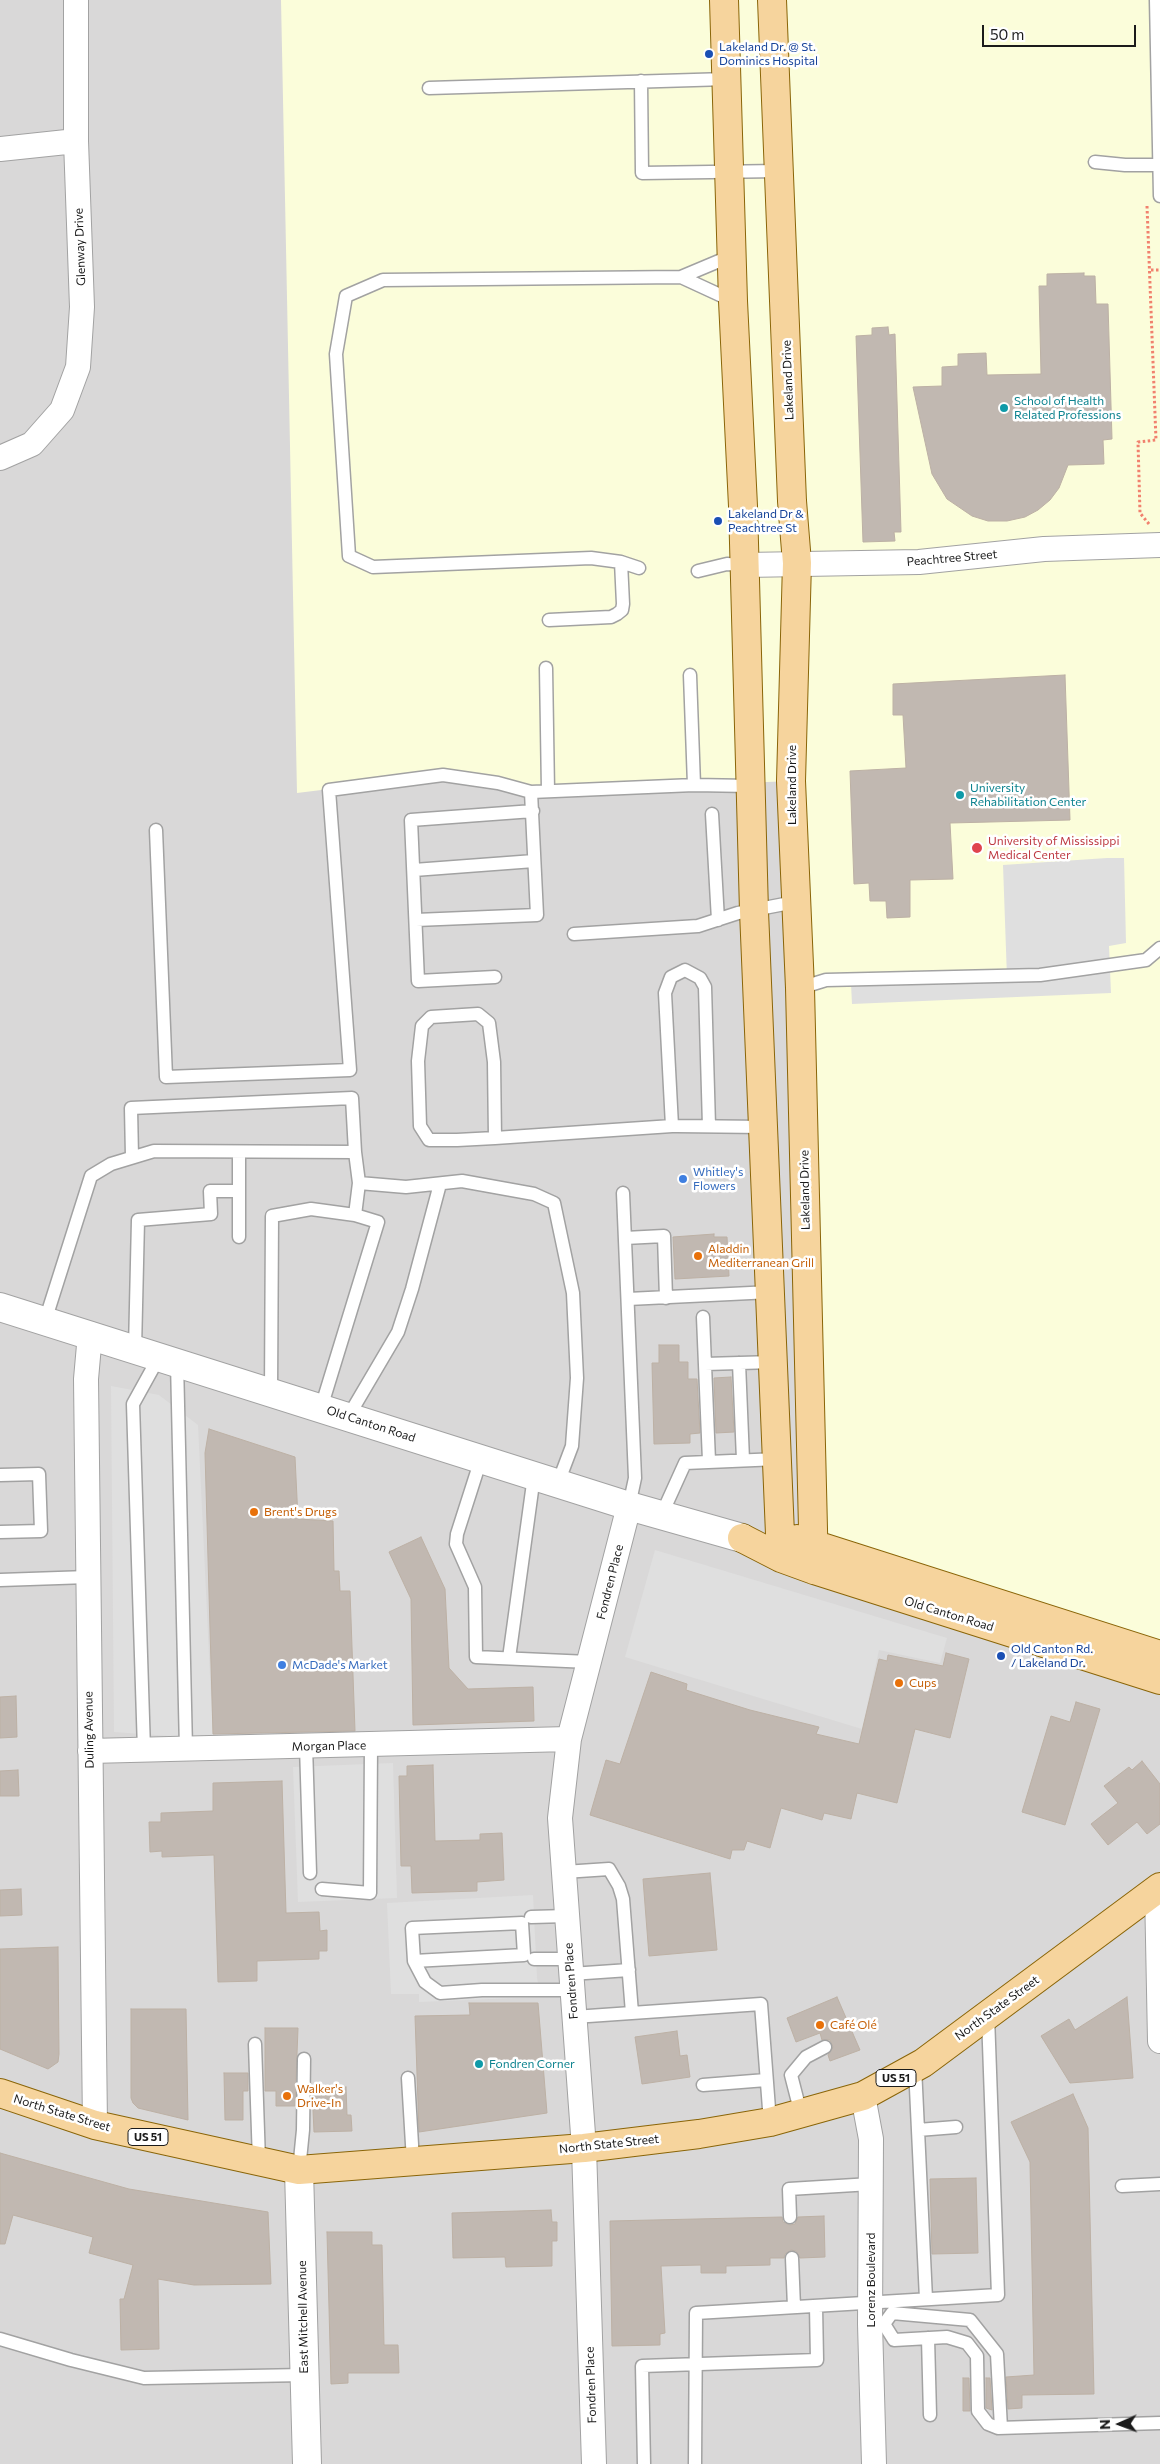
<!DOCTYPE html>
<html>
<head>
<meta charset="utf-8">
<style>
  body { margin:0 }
  #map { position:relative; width:1160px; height:2464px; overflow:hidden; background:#ece9e1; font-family:Commissioner,sans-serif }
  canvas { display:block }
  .north { position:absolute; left:1095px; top:2399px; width:50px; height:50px; -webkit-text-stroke:4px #fff; paint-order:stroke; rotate:268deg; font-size:14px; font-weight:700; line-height:20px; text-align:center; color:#1b1b1b }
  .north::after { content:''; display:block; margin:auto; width:18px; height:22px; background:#1b1b1b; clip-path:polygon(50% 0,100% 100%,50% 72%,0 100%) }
  .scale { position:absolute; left:982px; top:25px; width:154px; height:22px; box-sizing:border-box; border:2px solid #1b1b1b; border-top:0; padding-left:6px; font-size:15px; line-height:18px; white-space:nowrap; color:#1b1b1b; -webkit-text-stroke:4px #fff; paint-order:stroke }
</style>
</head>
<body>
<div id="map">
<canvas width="1160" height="2464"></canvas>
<div class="north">N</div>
<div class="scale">50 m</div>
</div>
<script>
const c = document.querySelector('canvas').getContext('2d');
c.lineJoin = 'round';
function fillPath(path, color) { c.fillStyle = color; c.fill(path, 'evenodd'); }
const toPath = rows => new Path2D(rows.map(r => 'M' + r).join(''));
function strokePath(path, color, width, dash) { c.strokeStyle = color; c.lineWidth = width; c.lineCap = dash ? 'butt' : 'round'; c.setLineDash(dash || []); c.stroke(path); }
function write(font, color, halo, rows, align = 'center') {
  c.font = font + ' Commissioner,sans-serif'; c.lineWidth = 5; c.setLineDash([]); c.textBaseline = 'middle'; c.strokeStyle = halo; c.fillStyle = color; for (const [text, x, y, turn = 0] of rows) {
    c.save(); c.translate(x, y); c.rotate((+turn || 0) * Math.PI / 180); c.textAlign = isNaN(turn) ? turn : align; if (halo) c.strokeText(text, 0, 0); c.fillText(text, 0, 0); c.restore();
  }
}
fillPath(toPath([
  [0,0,1160,0,1160,2464,0,2464]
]), '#d9d8d8');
fillPath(toPath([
  [281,0,1160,0,1160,1655,814,1544,791,781,531,792,443,775,297,793]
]), '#fbfdda');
fillPath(toPath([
  [1107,858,1124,858,1126,943,1109,946,1111,993,852,1004,851,984,1007,978,1003,865],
  [111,1386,159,1395,198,1425,213,1739,114,1732],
  [655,1550,947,1638,940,1663,879,1650,862,1729,625,1657],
  [393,1763,397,1898,298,1902,293,1767],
  [533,1895,537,1978,541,1997,419,2002,419,1994,391,1994,387,1903]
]), '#dfdfdf');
const building = toPath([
  [1084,273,1084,276,1095,276,1096,304,1108,304,1112,439,1103,440,1104,464,1068,465,1059,488,1050,500,1038,510,1025,517,1007,521,988,521,972,516,947,499,932,474,913,387,942,386,942,367,958,366,958,354,986,353,987,375,1041,374,1039,286,1047,286,1047,274,1084,273],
  [888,327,889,335,895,334,901,532,894,532,895,541,863,542,856,336,872,335,872,328,888,327],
  [1065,675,1070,820,950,823,953,879,910,880,910,917,887,918,886,901,870,901,869,883,854,884,850,771,906,768,903,715,893,715,893,684,1065,675],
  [714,1234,714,1237,727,1237,729,1276,675,1279,673,1237,714,1234],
  [659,1345,679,1345,679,1362,688,1362,688,1379,697,1379,700,1433,690,1434,690,1443,654,1444,652,1363,659,1363,659,1345],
  [731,1377,734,1432,716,1433,714,1378,731,1377],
  [209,1429,295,1457,298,1519,333,1521,334,1571,339,1571,340,1591,350,1591,355,1731,213,1734,205,1453,209,1429],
  [421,1537,445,1589,449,1668,468,1689,533,1687,534,1721,413,1725,411,1599,389,1552,421,1537],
  [946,1653,969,1659,950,1738,915,1729,897,1803,857,1793,851,1819,824,1813,822,1820,781,1808,770,1848,747,1841,744,1850,732,1850,730,1859,590,1815,606,1760,620,1764,651,1672,687,1684,686,1690,750,1710,819,1727,816,1734,859,1744,879,1659,887,1661,888,1655,943,1666,946,1653],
  [16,1696,17,1737,0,1738,0,1697,16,1696],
  [1076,1702,1100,1709,1065,1825,1022,1812,1051,1716,1070,1722,1076,1702],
  [1142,1761,1160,1784,1160,1824,1147,1834,1137,1822,1108,1845,1091,1824,1118,1803,1104,1786,1129,1767,1132,1770,1142,1761],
  [433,1765,435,1841,480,1840,480,1834,502,1833,504,1880,477,1882,477,1891,412,1893,411,1866,401,1866,399,1776,407,1776,407,1766,433,1765],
  [18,1770,19,1796,0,1796,0,1771,18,1770],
  [282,1781,286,1913,319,1912,320,1931,327,1930,327,1951,319,1951,319,1959,257,1961,257,1981,218,1982,214,1855,162,1857,162,1851,150,1852,149,1822,161,1822,161,1813,213,1811,213,1783,282,1781],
  [710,1873,717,1950,649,1956,643,1879,710,1873],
  [21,1889,22,1915,0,1916,0,1890,21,1889],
  [58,1947,59,2054,58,2062,48,2069,0,2049,0,1949,58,1947],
  [837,1997,860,2050,830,2061,828,2055,833,2047,830,2040,822,2040,820,2033,796,2042,787,2018,837,1997],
  [1127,1997,1133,2078,1070,2083,1041,2036,1069,2019,1075,2030,1127,1997],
  [469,2003,538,2003,547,2113,419,2132,415,2016,470,2015,469,2003],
  [131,2009,186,2009,188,2120,138,2108,133,2103,131,2098,131,2009],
  [265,2028,298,2028,295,2106,276,2106,276,2091,265,2091,265,2028],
  [677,2031,680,2056,687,2055,690,2077,642,2084,635,2037,677,2031],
  [224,2073,248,2073,248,2091,243,2091,243,2120,225,2120,224,2073],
  [346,2087,347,2115,351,2115,352,2131,314,2132,312,2088,346,2087],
  [1073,2094,1088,2128,1094,2394,1022,2395,1022,2408,1008,2409,1006,2377,1034,2375,1030,2162,1011,2122,1073,2094],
  [0,2153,129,2189,268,2212,271,2284,194,2285,158,2279,159,2349,121,2350,120,2299,124,2299,133,2265,89,2253,93,2237,13,2215,5,2244,0,2244,0,2153],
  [976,2178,978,2253,932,2254,930,2179,976,2178],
  [551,2210,552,2222,557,2222,557,2241,552,2241,552,2266,506,2267,505,2257,453,2258,452,2213,551,2210],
  [824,2216,825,2257,800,2258,796,2251,791,2250,785,2254,784,2258,770,2258,770,2265,726,2266,726,2273,701,2273,701,2265,661,2266,665,2333,660,2334,660,2345,612,2346,610,2221,782,2217,783,2222,790,2225,795,2224,798,2217,824,2216],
  [327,2232,372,2232,372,2245,382,2245,384,2345,398,2345,399,2373,348,2373,348,2383,331,2384,327,2232],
  [963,2378,969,2378,970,2411,963,2411,963,2378],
  [986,2378,990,2378,992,2410,986,2408,986,2378]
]);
fillPath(building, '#c1b8b1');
strokePath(building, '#bdb1a5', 1);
const service = toPath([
  [1156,0,1160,196],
  [641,81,642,173,779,171],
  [429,88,727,79],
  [1095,162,1125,165,1158,165],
  [731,256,681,277,733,301],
  [639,568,621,562,591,558,373,567,349,556,336,354,346,296,383,280,681,277],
  [698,571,727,564,745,565],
  [549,620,611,617,617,614,622,610,623,604,621,562],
  [546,668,548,791],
  [690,675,694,785],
  [712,814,718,920],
  [156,830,166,1077,350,1070,329,790,443,775,498,783,531,792],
  [414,870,534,861],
  [416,920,537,915,531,792,694,785,750,786],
  [574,934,698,926,738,913,795,902],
  [495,977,418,981,411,820,533,811],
  [800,988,826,980,1040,975,1146,960,1160,948],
  [672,1126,665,993,671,977,685,970,700,978,705,987,709,1126],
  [495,1138,494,1062,489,1023,478,1014,431,1017,422,1026,418,1061,420,1126,429,1140,457,1140,495,1138,672,1126,677,1126,763,1127],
  [132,1157,131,1108,352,1098,355,1152],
  [623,1193,635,1478,629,1506],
  [355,1215,359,1183],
  [239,1237,239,1153],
  [625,1238,664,1236,666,1298],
  [628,1299,771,1292],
  [703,1317,709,1461],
  [45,1321,91,1176,111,1164,154,1151,355,1152,359,1183,406,1187,462,1181,534,1194,554,1203,573,1293,577,1378,572,1446,558,1483],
  [135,1349,138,1220,211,1214,210,1191,239,1191],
  [177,1362,186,1749],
  [739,1363,743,1460],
  [705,1364,774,1362],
  [271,1392,272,1216,311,1209,355,1215,378,1222,321,1408],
  [348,1417,398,1332,412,1289,440,1184],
  [481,1459,457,1534,456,1544,475,1587,476,1657,589,1662],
  [0,1475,39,1474,41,1531,0,1532],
  [661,1516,685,1463,778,1459],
  [0,1580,88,1577],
  [509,1658,534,1476],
  [306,1746,310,1873],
  [144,1750,133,1404,159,1357],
  [564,1872,609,1869,619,1886,623,1899,632,2013],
  [322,1889,370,1893,371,1745],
  [531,1917,567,1916],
  [534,1959,570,1959],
  [414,1961,524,1955,522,1923,412,1928,414,1961,425,1982,440,1993,482,1990,572,1990],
  [571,1974,629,1970],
  [574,2017,761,2004,770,2122],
  [255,2044,259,2161],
  [915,2067,926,2299],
  [408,2078,413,2161],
  [703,2085,766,2080],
  [801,2114,791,2075,806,2057,825,2047],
  [918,2130,956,2127],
  [299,2170,303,2130,304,2059],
  [1122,2186,1160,2184],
  [790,2217,789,2189,871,2184],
  [792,2258,794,2307],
  [870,2324,884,2324,894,2340,947,2337,967,2343,977,2356,978,2411,988,2424,998,2428,1160,2423],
  [884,2324,892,2313,970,2320,997,2354,1001,2428],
  [928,2338,930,2415],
  [0,2339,71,2360,144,2378,304,2375],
  [644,2464,642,2366,817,2360,816,2306],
  [695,2464,696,2313,998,2295,988,2016]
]);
const minor = toPath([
  [0,149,76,141],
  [0,458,32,444,62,410,78,367,82,307,76,141,76,0],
  [745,565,919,562,1044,549,1160,545],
  [90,1334,86,1379,95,2125],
  [90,1751,569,1739],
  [1157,1889,1160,2041],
  [863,2096,871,2139,870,2324,874,2464],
  [594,2464,584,2148,560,1818,569,1739,629,1506]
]);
const tertiary = toPath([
  [0,1307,629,1506,742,1538],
  [299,2170,307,2464]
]);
const primary = toPath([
  [724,0,733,301,743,506,754,911,781,1558],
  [772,0,792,501,797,563,791,781,800,988,814,1570],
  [742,1538,781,1558,814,1570,1160,1680],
  [797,1539,1160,1655],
  [0,2093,95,2125,299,2170,584,2148,699,2134,770,2122,863,2096,923,2063,1160,1887]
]);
strokePath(service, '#a2a2a2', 15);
strokePath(minor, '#a2a2a2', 26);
strokePath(tertiary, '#a2a2a2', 30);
strokePath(primary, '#8a6508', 30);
strokePath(toPath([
  [1147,206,1156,440,1138,442,1140,513,1149,524],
  [1151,270,1160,270]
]), '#f1816e', 3, [2.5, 2.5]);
strokePath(service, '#fff', 12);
strokePath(minor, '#fff', 24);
strokePath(tertiary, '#fff', 28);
strokePath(primary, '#f6d49d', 28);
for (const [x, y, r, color] of [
  [709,54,5,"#1a4fb4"],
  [1004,408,5,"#0f9aa8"],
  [718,521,5,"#1a4fb4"],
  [960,795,5,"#0f9aa8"],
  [977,848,6,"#e0444e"],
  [683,1179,5,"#3f7fe0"],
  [698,1256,5,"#e8710a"],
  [254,1512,5,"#e8710a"],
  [1001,1656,5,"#1a4fb4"],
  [282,1665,5,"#3f7fe0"],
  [899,1683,5,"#e8710a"],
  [820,2025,5,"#e8710a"],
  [479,2064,5,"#0f9aa8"],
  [287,2096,5,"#e8710a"]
]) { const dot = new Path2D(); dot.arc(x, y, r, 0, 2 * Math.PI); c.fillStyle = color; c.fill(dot); strokePath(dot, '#fff', 2); }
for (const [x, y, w] of [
  [896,2078,40],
  [148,2137,40]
]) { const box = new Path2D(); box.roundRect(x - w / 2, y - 8.5, w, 17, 4); c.fillStyle = '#fff'; c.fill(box); strokePath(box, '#1b1b1b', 1); }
write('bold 11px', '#1b1b1b', null, [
  ["US 51",896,2078],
  ["US 51",148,2137]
]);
write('12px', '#164399', '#fff', [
  ["Lakeland Dr. @ St.",719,47],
  ["Dominics Hospital",719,61],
  ["Lakeland Dr &",728,514],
  ["Peachtree St",728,528],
  ["Old Canton Rd.",1011,1649],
  ["/ Lakeland Dr.",1011,1663]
], 'left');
write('12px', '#1b1b1b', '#fff', [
  ["Glenway Drive",80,247,-92],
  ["Lakeland Drive",788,380,-92],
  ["Peachtree Street",952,558,-5],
  ["Lakeland Drive",792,785,-90],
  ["Lakeland Drive",805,1190,-91],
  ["Old Canton Road",371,1424,18],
  ["Fondren Place",610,1582,-76],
  ["Old Canton Road",949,1614,17],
  ["Duling Avenue",89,1730,-91],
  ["Morgan Place",329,1746,-1],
  ["Fondren Place",571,1981,-94],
  ["North State Street",997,2008,-36],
  ["North State Street",62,2113,17],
  ["North State Street",609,2144,-6],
  ["Lorenz Boulevard",871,2280,-90],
  ["East Mitchell Avenue",303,2317,-91],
  ["Fondren Place",591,2385,-92]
]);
write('12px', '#0d838f', '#fff', [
  ["School of Health",1014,401],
  ["Related Professions",1014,415],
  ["University",970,788],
  ["Rehabilitation Center",970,802],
  ["Fondren Corner",489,2064]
], 'left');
write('12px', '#be3a42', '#fff', [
  ["University of Mississippi",988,841],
  ["Medical Center",988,855]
], 'left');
write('12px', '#366cbe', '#fff', [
  ["Whitley's",693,1172],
  ["Flowers",693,1186],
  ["McDade's Market",292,1665]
], 'left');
write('12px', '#c56008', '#fff', [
  ["Aladdin",708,1249],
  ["Mediterranean Grill",708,1263],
  ["Brent's Drugs",264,1512],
  ["Cups",909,1683],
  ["Café Olé",830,2025],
  ["Walker's",297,2089],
  ["Drive-In",297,2103]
], 'left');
</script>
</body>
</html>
